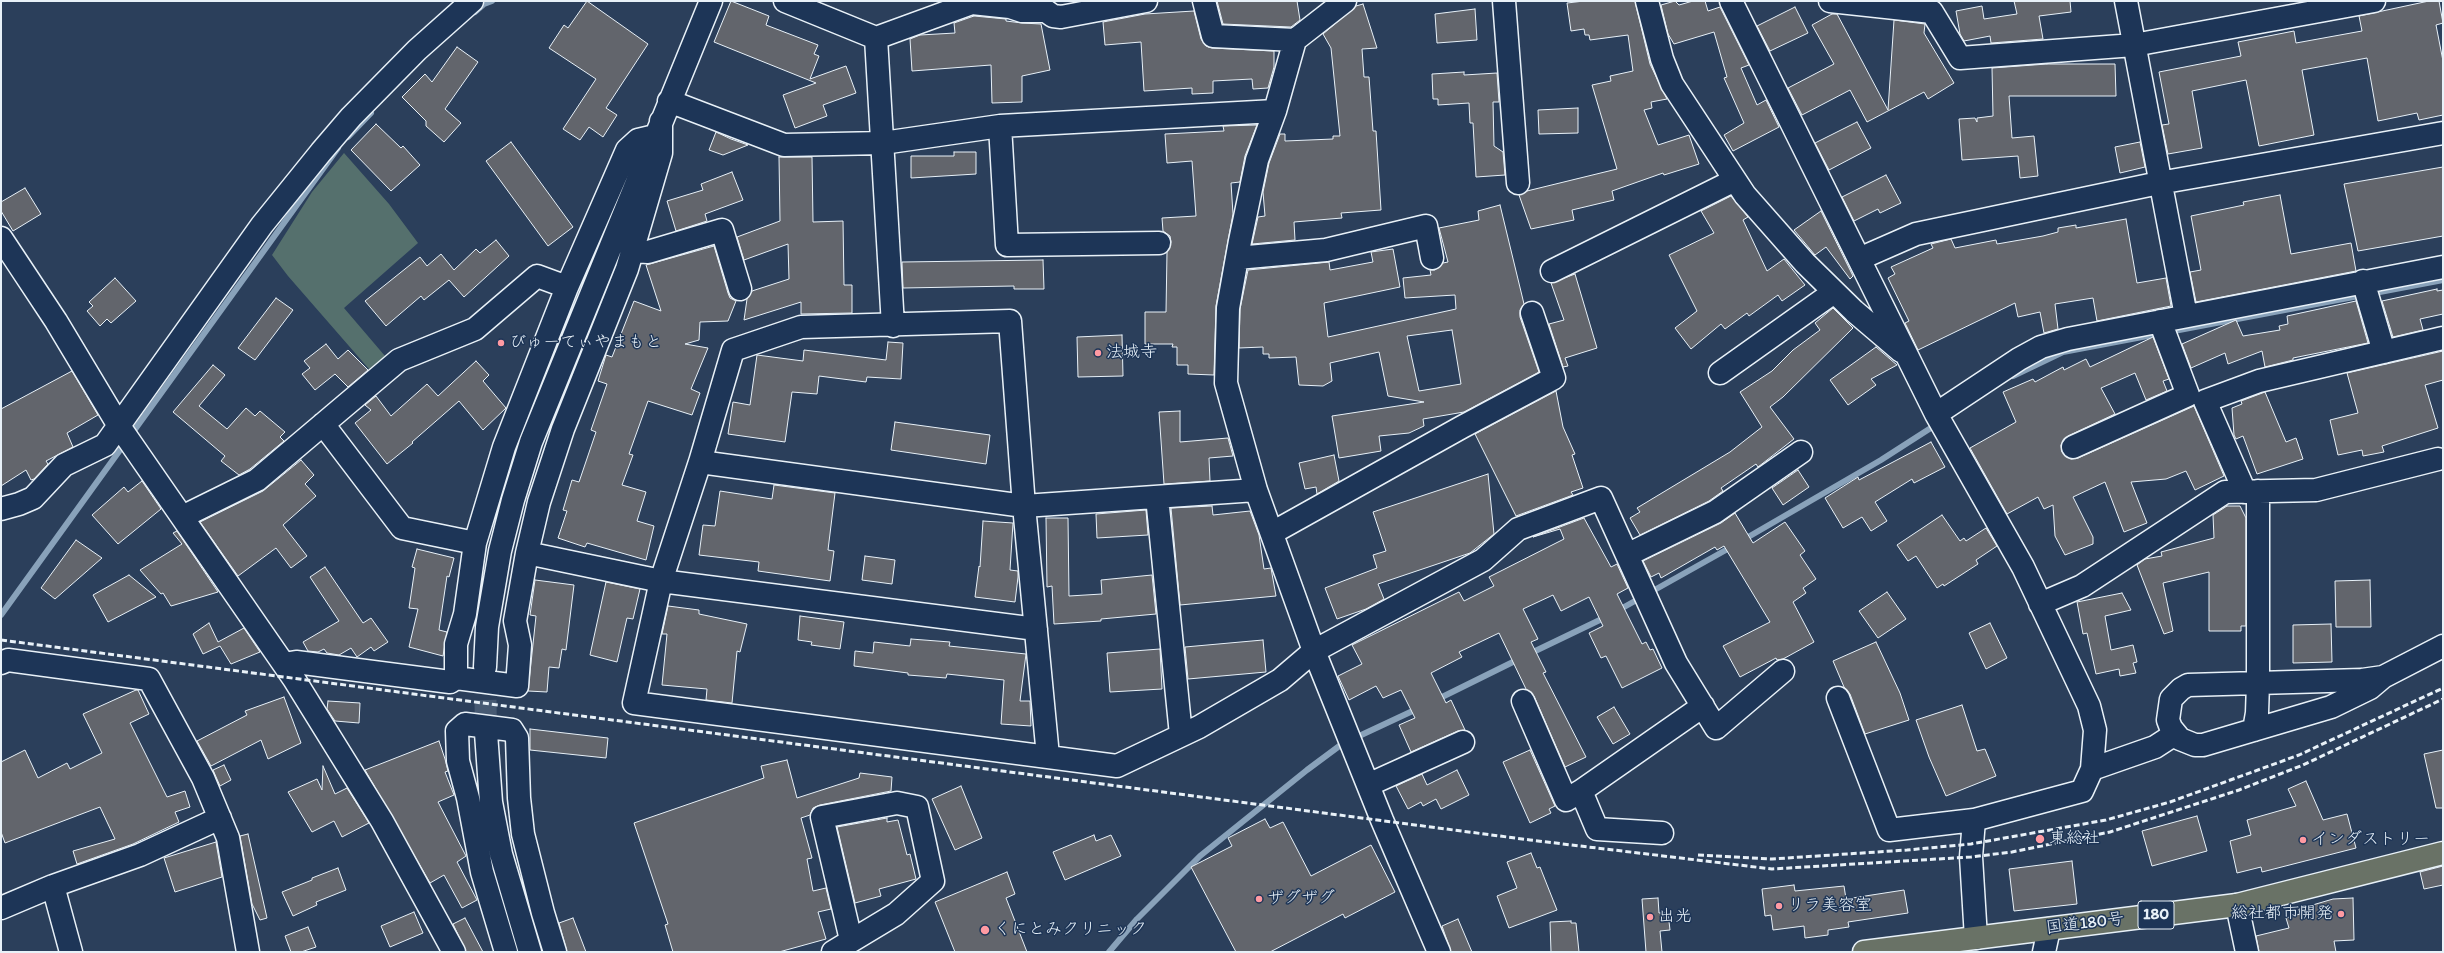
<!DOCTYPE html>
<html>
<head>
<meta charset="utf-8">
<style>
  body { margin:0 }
  #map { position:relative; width:2444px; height:953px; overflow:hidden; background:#2b3f5b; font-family:Itim,sans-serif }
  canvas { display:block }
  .frame { position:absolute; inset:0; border:2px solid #e8f1f8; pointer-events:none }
</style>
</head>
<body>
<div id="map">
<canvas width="2444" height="953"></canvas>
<div class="frame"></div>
</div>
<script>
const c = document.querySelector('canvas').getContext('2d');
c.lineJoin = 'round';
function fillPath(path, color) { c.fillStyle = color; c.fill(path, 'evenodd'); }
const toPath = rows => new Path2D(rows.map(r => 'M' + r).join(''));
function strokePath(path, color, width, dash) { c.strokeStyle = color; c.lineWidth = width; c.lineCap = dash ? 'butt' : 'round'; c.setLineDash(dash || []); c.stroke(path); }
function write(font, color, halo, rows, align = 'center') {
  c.font = font + ' Itim,"Klee One",sans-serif'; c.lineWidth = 3; c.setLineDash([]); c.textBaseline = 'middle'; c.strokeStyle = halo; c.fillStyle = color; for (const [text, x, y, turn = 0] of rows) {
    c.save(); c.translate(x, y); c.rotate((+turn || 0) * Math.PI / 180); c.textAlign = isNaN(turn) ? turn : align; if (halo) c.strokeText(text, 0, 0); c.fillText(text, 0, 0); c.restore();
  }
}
fillPath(toPath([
  [344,153,389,204,418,243,344,308,385,356,369,369,288,276,272,255,312,192]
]), '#55706d');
strokePath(toPath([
  [475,12,484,4,492,1],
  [348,137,371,113],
  [2013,376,2063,352,2443,280],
  [1743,540,1881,460,1937,424],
  [1617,611,1733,546],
  [1,615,338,148],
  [1529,654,1606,617],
  [1436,700,1519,659],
  [1109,952,1137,919,1200,856,1307,770,1342,744,1419,708]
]), '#89a2ba', 6);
const building = toPath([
  [587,1,648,44,606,108,617,115,603,137,589,127,580,140,563,129,596,79,549,48,564,25,568,28,587,1],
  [731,1,769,16,766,25,818,45,814,54,819,56,810,79,846,66,856,93,823,105,827,116,795,128,783,95,816,83,714,42,731,1],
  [1217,1,1297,1,1300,20,1291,27,1223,24,1217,1],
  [1584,1,1635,1,1650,64,1667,99,1651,102,1652,108,1644,110,1658,145,1689,135,1699,164,1664,175,1663,173,1612,191,1614,200,1572,210,1574,220,1531,229,1519,195,1527,191,1617,169,1592,85,1611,81,1610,76,1633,71,1628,35,1590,40,1589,35,1585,35,1584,29,1571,31,1567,3,1584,1],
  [1675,1,1679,5,1693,1,1705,1,1708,11,1720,7,1749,65,1741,68,1757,105,1766,100,1779,127,1733,151,1724,135,1744,123,1724,78,1727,77,1714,32,1674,44,1668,34,1661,5,1675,1],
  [2014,1,2070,1,2071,12,2039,16,2043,39,1991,43,1990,36,1964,41,1960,34,1956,11,1982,6,1984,19,2017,14,2014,1],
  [2429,1,2439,1,2443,23,2436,25,2443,61,2443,115,2419,120,2417,113,2378,121,2367,58,2302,70,2314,135,2259,146,2246,80,2192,91,2202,148,2168,154,2162,125,2169,124,2159,72,2241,56,2238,42,2294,31,2296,43,2362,31,2359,16,2429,1],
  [1363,4,1377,48,1362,49,1364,77,1369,77,1373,131,1376,131,1381,210,1341,213,1342,218,1294,222,1295,240,1252,244,1258,217,1265,216,1263,192,1269,163,1280,134,1285,134,1285,141,1333,139,1333,136,1340,136,1331,48,1323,34,1356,6,1363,4],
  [1795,7,1808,33,1770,51,1757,26,1795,7],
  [1475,9,1477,40,1437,43,1435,14,1475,9],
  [1194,11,1201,39,1206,46,1212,48,1274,51,1274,67,1268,88,1253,89,1252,79,1213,81,1213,93,1192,94,1192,88,1144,91,1141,42,1105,45,1103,22,1145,14,1194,11],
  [1832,14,1837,14,1888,110,1894,20,1925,24,1924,33,1954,83,1928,99,1924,92,1867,122,1850,90,1802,115,1788,88,1834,64,1812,25,1832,14],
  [974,16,1006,19,1006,21,1022,23,1041,24,1050,70,1022,76,1022,102,992,103,991,65,912,71,910,39,920,35,955,33,954,23,974,16],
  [457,47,478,62,445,109,461,123,444,142,426,126,426,121,402,97,425,74,432,82,457,47],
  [2047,64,2115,64,2116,96,2009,96,2012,138,2034,136,2038,176,2020,178,2018,156,1962,160,1959,119,1975,118,1977,122,1977,118,1993,116,1992,68,2047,64],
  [1464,72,1464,75,1497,73,1499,102,1493,102,1494,146,1503,152,1505,175,1476,177,1473,123,1470,123,1469,103,1438,105,1438,99,1433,99,1432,74,1464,72],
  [1578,108,1578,133,1539,134,1538,110,1578,108],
  [1857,122,1871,148,1829,170,1815,143,1857,122],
  [376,124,401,148,403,146,420,165,391,191,351,150,376,124],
  [1257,125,1245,156,1240,182,1231,183,1233,214,1216,306,1214,375,1188,374,1188,365,1177,365,1177,347,1172,347,1173,344,1145,344,1145,312,1166,312,1167,252,1171,242,1170,236,1163,231,1162,218,1196,216,1192,161,1167,163,1165,134,1224,131,1223,126,1257,125],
  [716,132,731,139,748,145,723,155,709,150,716,132],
  [511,142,573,227,548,246,486,161,511,142],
  [2140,142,2145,167,2120,173,2115,147,2140,142],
  [954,152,976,152,976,174,911,178,911,156,954,156,954,152],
  [779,157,812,157,813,222,843,221,844,285,852,285,852,313,801,314,801,302,744,320,747,299,752,291,789,279,788,244,744,260,737,237,780,221,779,157],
  [2443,167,2443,236,2358,251,2344,184,2443,167],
  [732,172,743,200,705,214,707,221,676,231,667,201,703,190,701,184,732,172],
  [1886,175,1901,203,1880,213,1878,209,1854,221,1842,197,1886,175],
  [25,188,41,214,13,231,1,211,1,202,25,188],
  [2280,195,2291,254,2351,243,2356,271,2196,302,2190,272,2201,270,2191,216,2244,205,2243,202,2280,195],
  [1731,196,1748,217,1743,220,1767,271,1784,259,1805,285,1782,301,1778,295,1749,316,1747,313,1725,329,1721,324,1691,349,1675,328,1697,311,1669,255,1714,233,1701,211,1731,196],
  [1500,205,1524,304,1520,310,1520,317,1539,372,1464,412,1423,419,1424,426,1409,433,1379,436,1381,451,1339,458,1332,416,1424,402,1388,396,1379,352,1330,363,1332,381,1323,386,1299,385,1296,357,1269,358,1269,354,1263,354,1263,347,1239,348,1240,309,1248,270,1329,262,1330,270,1373,262,1371,252,1393,249,1400,287,1324,303,1328,337,1456,309,1455,295,1405,298,1403,278,1431,275,1430,270,1435,270,1443,263,1448,262,1439,228,1479,220,1478,211,1500,205],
  [1452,330,1461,384,1419,391,1407,336,1452,330],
  [1821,211,1853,276,1850,279,1826,247,1815,255,1794,230,1821,211],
  [2126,219,2137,283,2166,278,2171,306,2097,321,2093,298,2055,304,2058,329,2044,333,2040,312,2018,317,2015,303,1918,350,1905,323,1909,321,1888,278,1895,274,1891,267,1933,248,1931,244,1951,239,1955,248,1996,240,1997,244,2043,236,2058,232,2058,228,2076,225,2076,228,2126,219],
  [496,240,509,256,464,297,449,280,424,300,421,296,386,326,365,301,420,257,427,266,441,254,454,270,476,249,480,253,496,240],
  [714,246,728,293,730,298,736,301,728,321,700,322,699,340,685,344,708,348,691,389,700,393,692,415,648,401,629,454,633,455,622,485,646,492,637,521,654,526,646,560,587,543,585,547,558,538,567,511,563,510,572,480,579,482,596,432,591,430,607,384,598,381,606,355,612,357,634,301,661,311,646,265,714,246],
  [1043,260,1044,289,1014,289,1014,286,903,288,902,262,1043,260],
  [1575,274,1597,348,1565,358,1568,366,1563,367,1549,324,1564,320,1551,283,1575,274],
  [115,278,136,301,111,323,107,319,100,326,87,311,93,306,89,302,115,278],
  [2437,289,2437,291,2443,290,2443,314,2420,319,2423,330,2393,337,2382,301,2437,289],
  [276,298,293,310,255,360,238,348,276,298],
  [2356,301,2368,343,2293,358,2293,360,2265,367,2262,351,2228,364,2225,353,2191,368,2182,344,2236,320,2243,336,2280,330,2279,326,2288,324,2287,316,2356,301],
  [1833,308,1853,328,1783,397,1770,407,1794,439,1758,467,1756,464,1721,488,1723,491,1709,501,1640,535,1630,518,1640,512,1637,508,1730,452,1762,427,1740,392,1772,371,1793,350,1820,330,1815,323,1833,308],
  [1122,335,1123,376,1078,377,1077,337,1122,335],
  [2153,337,2169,379,2163,381,2167,391,2146,400,2135,373,2101,388,2115,414,2068,436,2061,445,2062,452,2071,459,2078,458,2194,406,2224,476,2195,490,2186,471,2166,479,2131,482,2147,523,2124,532,2105,482,2073,497,2093,537,2093,544,2065,555,2055,536,2053,505,2044,509,2038,497,2007,514,1970,448,2016,422,2003,392,2033,379,2035,382,2063,367,2064,370,2086,359,2090,367,2153,337],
  [888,342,903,343,901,379,867,377,866,382,819,376,817,394,792,392,785,442,728,434,733,402,750,405,757,355,803,361,804,350,886,360,888,342],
  [326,344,338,359,348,350,368,370,348,387,335,374,315,390,302,374,310,368,304,361,326,344],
  [1876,347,1897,365,1871,379,1876,385,1848,405,1830,380,1876,347],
  [2443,351,2443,380,2425,385,2438,428,2382,446,2384,452,2363,456,2362,450,2338,455,2330,420,2358,413,2347,373,2443,351],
  [476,361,489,375,483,381,506,408,483,430,459,401,412,442,413,443,387,464,355,423,371,410,365,405,376,396,391,416,427,384,438,396,476,361],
  [213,365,225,375,199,406,227,429,246,408,255,416,260,411,285,432,280,437,284,441,250,469,239,475,221,461,225,456,173,412,213,365],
  [72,371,98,415,67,433,73,447,46,461,48,464,34,479,31,480,26,470,1,486,1,409,72,371],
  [1556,391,1563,427,1575,454,1572,455,1583,488,1571,492,1573,495,1516,516,1475,434,1556,391],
  [2265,392,2286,442,2296,438,2303,459,2257,474,2243,436,2236,439,2234,435,2232,408,2242,404,2241,401,2265,392],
  [1180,411,1180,442,1228,438,1233,456,1209,458,1210,481,1164,484,1159,412,1180,411],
  [895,422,990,435,986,464,891,450,895,422],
  [1931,442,1945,467,1914,483,1912,479,1875,502,1887,521,1871,531,1862,517,1843,528,1825,498,1858,477,1859,480,1931,442],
  [1334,455,1339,481,1317,494,1316,487,1305,489,1299,463,1334,455],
  [301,460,314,475,305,484,316,496,283,525,307,556,291,568,276,548,238,576,200,522,263,491,301,460],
  [1798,470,1809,487,1783,505,1772,488,1798,470],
  [1488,474,1494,534,1470,553,1378,584,1384,599,1366,609,1337,619,1325,588,1377,568,1373,555,1386,551,1373,512,1488,474],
  [142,481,161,509,118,544,92,515,124,487,128,492,142,481],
  [774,485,835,493,828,550,834,551,830,581,758,571,759,562,699,555,703,525,715,526,720,491,772,499,774,485],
  [1212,506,1213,515,1250,511,1259,535,1264,569,1271,568,1276,596,1180,605,1171,508,1212,506],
  [2227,506,2240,506,2246,518,2246,626,2241,626,2241,631,2209,631,2209,572,2163,583,2173,631,2164,634,2137,565,2145,559,2162,556,2161,552,2214,538,2213,515,2227,506],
  [1146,510,1148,535,1097,538,1096,514,1146,510],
  [1735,513,1753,543,1785,522,1805,551,1800,555,1816,579,1803,588,1806,593,1793,602,1814,642,1783,659,1777,660,1776,658,1740,677,1723,646,1770,622,1724,546,1717,550,1715,547,1661,578,1659,573,1651,577,1643,561,1721,523,1735,513],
  [1942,515,1960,541,1964,538,1966,541,1986,528,1997,546,1976,560,1978,564,1944,586,1943,584,1937,588,1916,556,1908,561,1897,545,1942,515],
  [1046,518,1068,518,1069,596,1102,594,1101,580,1152,575,1156,614,1101,619,1101,621,1054,624,1052,586,1047,587,1046,518],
  [1584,518,1611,567,1617,564,1628,588,1617,594,1642,644,1646,642,1650,650,1653,649,1662,668,1622,688,1606,656,1601,658,1589,633,1603,626,1589,597,1561,611,1553,595,1523,609,1538,639,1531,642,1546,672,1543,673,1586,757,1565,767,1534,696,1526,689,1499,633,1459,652,1462,657,1431,673,1446,703,1451,700,1465,730,1458,731,1411,752,1399,725,1415,718,1401,690,1383,698,1376,686,1349,700,1338,676,1362,664,1352,645,1459,592,1464,601,1494,586,1489,577,1564,539,1560,529,1533,537,1584,518],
  [983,521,1013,523,1010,570,1018,571,1018,577,1015,602,975,597,979,566,980,567,983,521],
  [177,531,218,592,171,606,163,593,161,594,140,570,182,544,173,533,177,531],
  [76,540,102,558,55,599,41,588,76,540],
  [417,549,454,558,449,577,447,576,439,630,447,632,443,656,409,647,418,609,409,608,415,568,412,567,417,549],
  [865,556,895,560,892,584,862,580,865,556],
  [325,567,363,623,371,618,388,642,374,651,371,647,357,657,351,648,339,655,327,653,324,649,318,652,308,651,303,642,339,621,310,577,325,567],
  [129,575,156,597,108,622,93,595,129,575],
  [535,580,574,585,566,650,562,649,559,668,549,667,547,692,528,691,536,616,530,615,535,580],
  [2370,580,2371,627,2336,627,2335,581,2370,580],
  [606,582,640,589,633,619,627,618,617,662,590,655,606,582],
  [1887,592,1906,619,1878,638,1859,611,1887,592],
  [2122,593,2131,610,2105,616,2111,650,2133,645,2137,662,2133,663,2136,673,2120,676,2119,669,2096,674,2087,633,2083,634,2077,602,2122,593],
  [668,606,699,610,699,614,747,624,740,652,737,651,732,703,706,700,707,689,662,685,667,634,662,634,668,606],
  [800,616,844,622,840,649,811,645,812,642,798,640,800,616],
  [209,623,218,642,244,628,260,652,231,664,220,646,203,654,193,634,209,623],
  [1990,623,2007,658,1986,669,1969,633,1990,623],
  [2331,624,2332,662,2293,663,2293,625,2331,624],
  [911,639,950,642,949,646,1026,654,1020,701,1030,701,1031,726,1001,724,1004,680,947,674,946,678,908,675,908,673,854,666,855,651,873,653,874,642,910,646,911,639],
  [1263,640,1266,672,1188,679,1185,647,1263,640],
  [1876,642,1900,693,1909,720,1865,734,1850,694,1844,687,1833,661,1876,642],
  [1160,649,1162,689,1110,692,1107,653,1160,649],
  [136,690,138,690,149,714,130,723,167,797,185,791,190,807,175,812,179,822,133,844,77,864,73,851,115,839,100,807,5,843,1,832,1,762,25,750,38,778,67,763,70,769,102,753,83,714,136,690],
  [284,697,301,743,268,759,261,740,211,766,197,741,247,715,245,711,284,697],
  [328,701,360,703,359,723,335,721,327,709,328,701],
  [1962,705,1977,751,1985,749,1996,776,1946,796,1929,757,1916,720,1962,705],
  [1614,707,1630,734,1613,744,1597,717,1614,707],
  [530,729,608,738,606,758,530,750,530,729],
  [439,741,445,759,448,771,445,772,454,795,438,802,466,856,457,862,477,900,462,908,444,875,430,883,365,770,439,741],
  [1530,750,1555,806,1549,809,1551,813,1530,823,1503,762,1530,750],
  [2443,750,2443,808,2436,808,2424,754,2443,750],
  [787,760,797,798,859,778,860,773,892,777,891,791,820,805,813,808,810,815,801,818,812,858,807,859,813,891,826,888,831,909,818,912,826,939,779,952,673,952,665,925,668,924,634,823,764,778,761,766,787,760],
  [224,765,231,780,220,786,213,770,224,765],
  [323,766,335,794,347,788,369,823,342,837,334,821,312,832,288,792,317,779,322,790,323,766],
  [1457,770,1469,795,1441,809,1436,799,1423,806,1421,802,1408,809,1396,786,1422,774,1427,785,1457,770],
  [2306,781,2323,820,2347,814,2356,848,2262,872,2261,867,2237,873,2230,841,2251,835,2247,820,2296,806,2288,789,2306,781],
  [961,786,982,838,955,850,932,799,961,786],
  [2197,816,2207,851,2152,866,2142,831,2197,816],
  [887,818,887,822,898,820,907,855,910,854,916,879,879,889,881,896,855,903,837,827,887,818],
  [1265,819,1270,828,1283,822,1311,876,1371,845,1395,892,1345,918,1343,914,1270,952,1236,952,1191,867,1232,846,1228,838,1265,819],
  [248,834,267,918,260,920,252,904,240,836,248,834],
  [1094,835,1096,841,1111,835,1121,856,1065,880,1053,852,1094,835],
  [216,842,222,877,175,892,164,858,216,842],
  [1531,853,1537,868,1540,867,1557,910,1509,928,1497,896,1517,888,1507,862,1531,853],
  [2072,861,2077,904,2014,911,2009,869,2072,861],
  [2443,866,2443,885,2424,889,2420,872,2443,866],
  [338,868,346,890,316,902,317,905,293,916,282,892,312,880,312,878,338,868],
  [1007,872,1015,894,1006,898,1027,952,955,952,935,902,1007,872],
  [1794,885,1795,891,1844,886,1846,899,1904,890,1908,913,1848,922,1849,927,1828,930,1828,935,1805,938,1804,926,1773,930,1771,915,1765,916,1762,889,1794,885],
  [1658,898,1659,913,1668,913,1670,930,1660,931,1662,952,1646,952,1642,899,1658,898],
  [2353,898,2354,940,2334,941,2336,952,2259,952,2256,936,2289,928,2286,918,2300,914,2299,909,2333,899,2353,898],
  [414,912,423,933,390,947,381,926,414,912],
  [465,918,483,952,466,952,453,924,465,918],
  [573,918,586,952,567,952,559,923,573,918],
  [1458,919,1472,952,1451,952,1442,926,1458,919],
  [1571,921,1571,923,1576,923,1579,952,1551,952,1550,922,1571,921],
  [308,927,316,947,301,952,291,952,285,936,308,927]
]);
fillPath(building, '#62656c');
strokePath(building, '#e8f1f8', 1);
strokePath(toPath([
  [485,667,486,733]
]), '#475a73', 22, [22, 11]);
const minor = toPath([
  [785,1,876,38,972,3,1010,7,1022,11,1046,11,1053,16,1061,17,1146,1],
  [1204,1,1213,36,1295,40],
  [1345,1,1295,40,1275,111,1257,160,1240,241,1228,308,1226,383,1256,490,1314,651,1382,820,1439,952],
  [1504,1,1518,183],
  [1647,1,1662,59,1672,84,1745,195,1805,263,1854,311,1901,351],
  [1731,1,1936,414,2023,567,2089,706,2095,730,2092,769,2082,791,1974,820,1971,857,1976,938],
  [1830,1,1932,12,1960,58,2134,45,2374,1],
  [2126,1,2186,316],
  [876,38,893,326],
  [669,101,784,145,883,143,1000,126,1275,111],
  [1000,126,1007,245,1159,243],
  [1,238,56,321,119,426,294,679,382,821,454,952],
  [631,251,648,252,722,230,740,289],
  [1237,258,1326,250,1426,226,1432,258],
  [1859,259,1916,234,2159,183,2443,133],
  [1552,271,1735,180],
  [2363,281,2384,352],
  [1720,373,1834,292],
  [1936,414,2019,359,2041,347,2068,339,2443,267],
  [323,424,402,528,475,543],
  [2073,447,2188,395,2160,321],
  [700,462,1024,506,1256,490],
  [2245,492,2205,401,2259,381,2443,338],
  [1157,497,1181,735],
  [1,509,19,504,33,498,64,465,105,445,262,225,321,152,351,117,417,50,472,1],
  [182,517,257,480,399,360,475,329,537,276,567,287],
  [1272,533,1462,427,1554,378,1532,313],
  [527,553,661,581,1036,629],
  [1627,555,1715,512,1801,452],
  [2040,604,2082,586,2225,492,2316,490,2438,459],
  [1,663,8,660,149,679,203,778,228,838,248,952],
  [284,664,296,662,450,682,456,678,517,686,520,645,515,621,527,553,539,502,563,429,627,269,661,153,661,121],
  [485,667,487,627,500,551,513,500,531,442,711,1],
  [2383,677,2362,680,2188,685,2181,689,2171,699,2168,720,2171,728,2180,739,2195,745,2203,745,2331,707,2370,688,2383,677,2443,646],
  [456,678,456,644,465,614,475,543,504,447,567,287,627,150,638,140,655,136],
  [1838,698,1889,830,1974,820],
  [1523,701,1566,800,1581,791],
  [2254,730,2257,713,2258,683,2258,491],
  [486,733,491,802,501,854,530,952],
  [1048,756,1024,506,1010,321,801,327,733,350,700,462,661,581,634,703,1117,766,1199,727,1280,680,1314,651,1483,560,1518,529,1601,498,1676,663,1716,728,1783,671],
  [2092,769,2155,747,2175,734],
  [1368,785,1463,742],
  [1662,833,1597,829,1581,791,1703,706],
  [53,886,71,952],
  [2237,905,2247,952],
  [1,908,53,886,140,855,220,818],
  [506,952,482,872,468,798,458,761,457,731,465,724,512,730,517,738,519,798,523,834,543,913,555,952],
  [833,952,896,914,933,881,917,807,897,803,822,817,851,940],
  [2044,952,2049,929]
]);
const highway = toPath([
  [1864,952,2237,905,2443,853]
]);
strokePath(minor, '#e8f1f8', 25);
strokePath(highway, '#e8f1f8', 25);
strokePath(minor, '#1d3557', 22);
strokePath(highway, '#697266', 22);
strokePath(toPath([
  [1,640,1530,840,1772,869,1971,857,2012,852,2110,832,2239,790,2303,765,2443,699],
  [1698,855,1772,859,1907,850,1971,844,2106,820,2170,802,2299,755,2443,688]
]), '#e8f1f8', 3, [6, 3]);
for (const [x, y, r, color] of [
  [501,343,4,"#ff9aa2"],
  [1098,353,4,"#ff9aa2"],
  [2040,839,5,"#ff9aa2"],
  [2303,840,4,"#ff9aa2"],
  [1259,899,4,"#ff9aa2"],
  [1779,906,4,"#ff9aa2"],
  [2341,914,4,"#ff9aa2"],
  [1650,917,4,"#ff9aa2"],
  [985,930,5,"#ff9aa2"]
]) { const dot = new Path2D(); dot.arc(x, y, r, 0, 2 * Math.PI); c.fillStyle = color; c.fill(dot); strokePath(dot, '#1d3557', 1.5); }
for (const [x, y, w] of [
  [2156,915,36]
]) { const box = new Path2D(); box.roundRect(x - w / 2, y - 14, w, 28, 3); c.fillStyle = '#1d3557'; c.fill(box); strokePath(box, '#e8f1f8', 1); }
write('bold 16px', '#e8f1f8', null, [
  ["180",2156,915]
]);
write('17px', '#e8f1f8', '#1d3557', [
  ["びゅーてぃやまもと",509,343],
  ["法城寺",1106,353],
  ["東総社",2049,839],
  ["インダストリー",2311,840],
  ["ザグザグ",1267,899],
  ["リラ美容室",1787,906],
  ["総社都市開発",2333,914,"right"],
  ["出光",1658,917],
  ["くにとみクリニック",994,930]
], 'left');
write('17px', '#e8f1f8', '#1d3557', [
  ["国道180号",2085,924,-7]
]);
</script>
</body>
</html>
